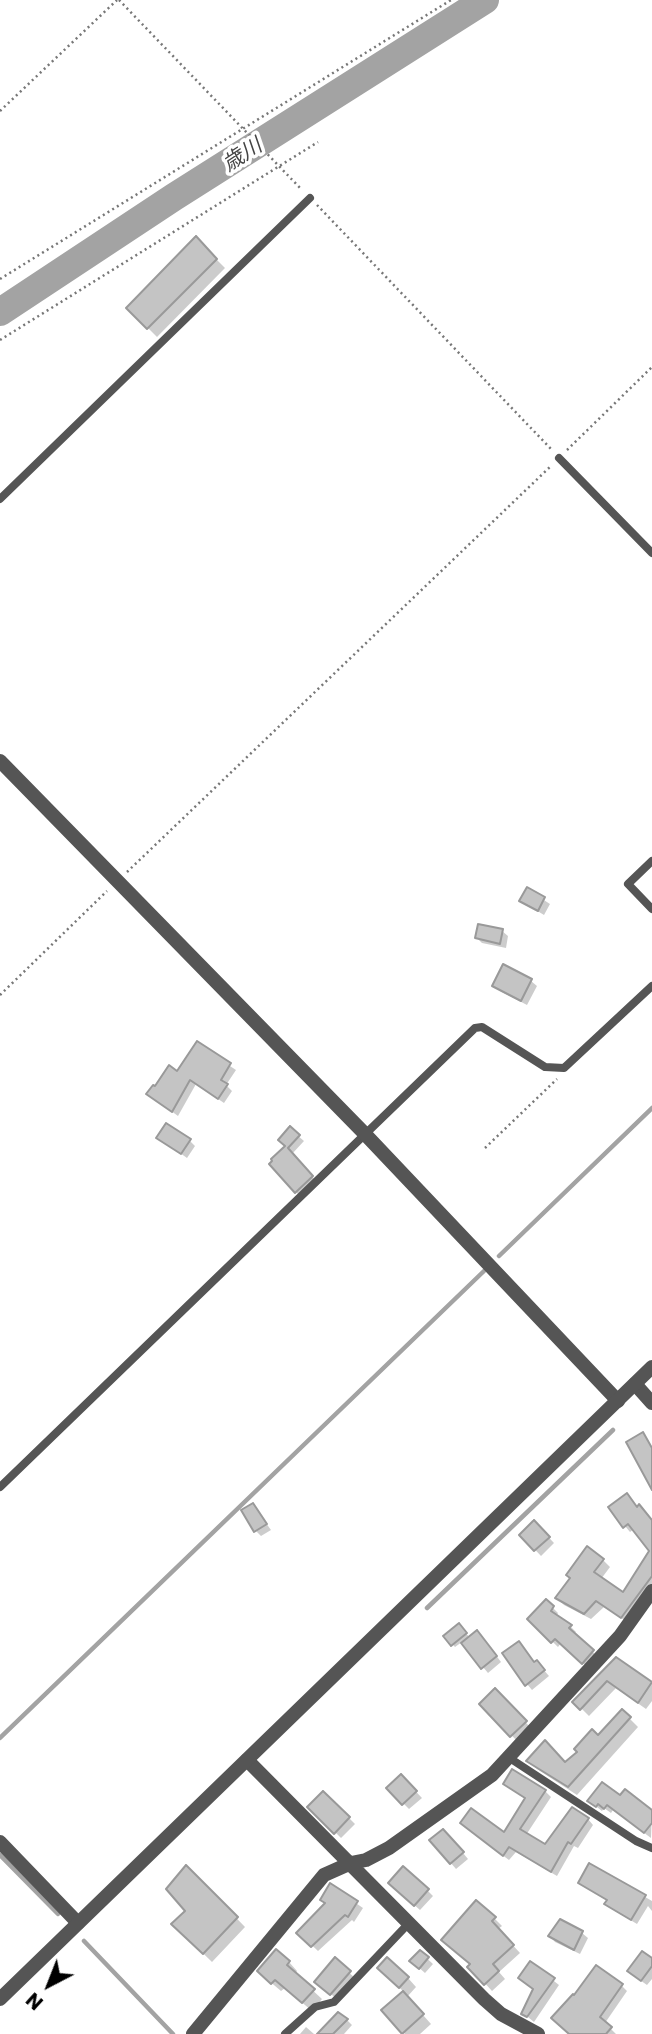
<!DOCTYPE html>
<html>
<head>
<meta charset="utf-8">
<style>
  body { margin:0 }
  #map { position:relative; width:652px; height:2034px; overflow:hidden; background:#fff; font-family:Poppins,sans-serif }
  canvas { display:block }
  .north { position:absolute; left:14px; top:1950px; width:70px; height:70px; -webkit-text-stroke:5px #fff; paint-order:stroke; rotate:222deg; font-size:19px; font-weight:700; line-height:28px; text-align:center; color:#000 }
  .north::after { content:''; display:block; margin:auto; width:24px; height:32px; background:#000; clip-path:polygon(50% 0,100% 100%,50% 72%,0 100%) }
</style>
</head>
<body>
<div id="map">
<canvas width="652" height="2034"></canvas>
<div class="north">N</div>
</div>
<script>
const c = document.querySelector('canvas').getContext('2d');
c.lineJoin = 'round';
function fillPath(path, color) { c.fillStyle = color; c.fill(path, 'evenodd'); }
const toPath = rows => new Path2D(rows.map(r => 'M' + r).join(''));
function strokePath(path, color, width, dash) { c.strokeStyle = color; c.lineWidth = width; c.lineCap = dash ? 'butt' : 'round'; c.setLineDash(dash || []); c.stroke(path); }
function write(font, color, halo, rows, align = 'center') {
  c.font = font + ' Poppins,"Noto Sans JP",sans-serif'; c.lineWidth = 7; c.setLineDash([]); c.textBaseline = 'middle'; c.strokeStyle = halo; c.fillStyle = color; for (const [text, x, y, turn = 0] of rows) {
    c.save(); c.translate(x, y); c.rotate((+turn || 0) * Math.PI / 180); c.textAlign = isNaN(turn) ? turn : align; if (halo) c.strokeText(text, 0, 0); c.fillText(text, 0, 0); c.restore();
  }
}
fillPath(toPath([
  [196,239,225,268,157,337,128,308],
  [527,889,550,904,544,915,521,901],
  [502,931,508,936,506,948,482,943,477,938],
  [531,981,537,986,527,1005,500,991,494,986],
  [197,1044,236,1070,226,1085,232,1091,224,1103,196,1084,178,1116,148,1094,178,1073],
  [290,1129,304,1141,292,1154,317,1182,301,1197,296,1192,288,1147],
  [159,1138,190,1141,195,1146,187,1158],
  [253,1505,271,1530,261,1536,256,1531],
  [638,1509,652,1521,652,1552,634,1529,630,1532,625,1526],
  [534,1522,554,1543,541,1556,521,1535],
  [603,1560,610,1567,601,1579,624,1595,652,1574,652,1592,629,1623,604,1607,591,1619,564,1605,557,1598],
  [546,1601,558,1613,556,1617,571,1627,576,1632,574,1634,598,1657,588,1668,561,1643,558,1647,529,1619],
  [459,1625,470,1638,483,1638,501,1662,488,1673,462,1642,455,1647,446,1637],
  [519,1643,535,1664,542,1668,549,1676,532,1690,527,1684],
  [617,1659,652,1684,652,1701,646,1709,616,1688,589,1716,575,1702],
  [495,1691,531,1728,517,1741,482,1704],
  [622,1711,638,1727,577,1795,537,1769,529,1761,565,1764,598,1738],
  [401,1776,422,1798,409,1809,388,1788],
  [545,1791,551,1797,526,1835,546,1846,588,1819,593,1825,578,1848,574,1846,557,1876,516,1852,509,1860,467,1829,505,1834],
  [324,1793,355,1824,341,1838,310,1807],
  [620,1798,652,1812,651,1838,613,1810,611,1813,604,1808,602,1811,589,1801],
  [449,1836,468,1859,456,1869,432,1841],
  [590,1865,652,1901,652,1911,648,1906,637,1924,612,1909,607,1904,608,1901,580,1882],
  [187,1867,245,1927,212,1962,173,1924,187,1911],
  [331,1886,363,1908,354,1922,352,1920,318,1951,299,1933,326,1904],
  [396,1889,427,1890,433,1896,420,1910],
  [494,1918,502,1926,498,1929,520,1953,499,1972,505,1979,492,1991,470,1967,472,1965,444,1940],
  [560,1921,582,1933,588,1938,580,1954,555,1942,550,1936],
  [420,1952,433,1964,425,1973,417,1966],
  [335,1960,355,1978,337,1999,322,1987],
  [652,1961,652,1979,647,1985,634,1976],
  [289,1962,297,1971,295,1974,322,1999,312,2011,285,1988,281,1991,268,1980],
  [531,1963,559,1985,534,2022,523,2013,535,1990],
  [388,1977,408,1978,416,1987,407,1997,431,2024,420,2034,405,2034,383,2010,404,1992],
  [622,1986,627,1991,605,2023,616,2034,571,2034],
  [347,2020,352,2025,344,2034,319,2034],
  [306,2027,314,2034,300,2034]
]), '#0003');
strokePath(toPath([
  [499,1256,652,1108],
  [427,1608,613,1430],
  [0,1738,484,1271],
  [0,1855,58,1914],
  [84,1941,173,2034]
]), '#a3a3a3', 4.5);
strokePath(toPath([
  [0,312,174,197,485,0]
]), '#a3a3a3', 28);
const building = toPath([
  [196,236,217,259,147,329,126,308,196,236],
  [527,887,545,897,538,911,519,901,527,887],
  [478,924,503,929,500,944,475,938,478,924],
  [503,964,532,979,521,1001,492,986,503,964],
  [197,1041,231,1063,221,1080,228,1084,218,1099,190,1080,172,1112,146,1094,153,1085,155,1086,169,1065,177,1071,197,1041],
  [166,1123,191,1139,181,1154,156,1138,166,1123],
  [290,1126,300,1135,288,1148,313,1176,295,1193,269,1164,272,1161,271,1159,285,1146,278,1140,290,1126],
  [643,1432,652,1448,652,1490,626,1442,643,1432],
  [627,1493,637,1507,639,1504,652,1520,652,1576,621,1618,596,1601,584,1614,555,1598,570,1578,566,1575,587,1546,604,1559,594,1572,623,1592,649,1551,628,1524,623,1528,608,1507,627,1493],
  [253,1503,267,1524,254,1532,241,1510,253,1503],
  [534,1520,550,1537,534,1551,519,1535,534,1520],
  [546,1599,554,1606,551,1611,572,1625,569,1628,594,1650,582,1664,555,1639,551,1643,527,1619,546,1599],
  [459,1623,467,1633,451,1646,443,1636,459,1623],
  [477,1630,497,1656,481,1669,461,1643,477,1630],
  [519,1641,534,1662,537,1660,545,1670,525,1686,502,1653,519,1641],
  [616,1657,652,1682,638,1703,607,1681,580,1710,572,1702,616,1657],
  [495,1688,527,1721,510,1737,479,1704,495,1688],
  [622,1709,631,1717,568,1787,526,1761,545,1740,565,1762,577,1752,574,1749,592,1729,598,1735,622,1709],
  [512,1769,546,1790,520,1829,545,1844,572,1807,589,1818,571,1844,568,1842,551,1872,509,1847,503,1856,460,1823,471,1808,504,1832,525,1798,503,1784,512,1769],
  [401,1774,417,1791,402,1805,386,1788,401,1774],
  [602,1782,620,1795,625,1789,652,1810,652,1823,644,1833,607,1805,604,1809,598,1804,596,1807,587,1801,602,1782],
  [323,1791,350,1817,334,1834,307,1807,323,1791],
  [443,1829,464,1852,450,1864,429,1840,443,1829],
  [589,1863,646,1895,631,1920,604,1904,607,1900,578,1883,589,1863],
  [186,1865,238,1917,203,1954,171,1924,185,1911,166,1889,186,1865],
  [403,1866,429,1889,414,1906,388,1883,403,1866],
  [330,1883,358,1901,348,1917,345,1915,311,1947,296,1933,325,1903,320,1900,330,1883],
  [476,1900,496,1917,492,1921,514,1945,493,1964,499,1971,484,1985,467,1967,470,1964,441,1940,476,1900],
  [560,1919,583,1931,574,1950,548,1936,560,1919],
  [276,1949,290,1961,287,1965,315,1989,302,2003,275,1980,271,1984,257,1971,276,1949],
  [420,1950,429,1957,419,1969,409,1961,420,1950],
  [642,1951,652,1958,652,1966,641,1981,627,1971,642,1951],
  [335,1957,351,1971,330,1995,314,1982,335,1957],
  [387,1957,409,1977,399,1988,377,1968,387,1957],
  [530,1961,555,1978,527,2017,521,2014,533,1989,518,1978,530,1961],
  [596,1965,623,1984,600,2017,612,2027,606,2034,569,2034,551,2018,573,1994,574,1995,596,1965],
  [403,1991,424,2014,402,2034,381,2010,403,1991],
  [338,2012,348,2019,333,2034,317,2034,338,2012]
]);
fillPath(building, '#c4c4c4');
strokePath(building, '#999', 2);
strokePath(toPath([
  [119,0,302,190],
  [0,111,117,0],
  [317,205,552,450],
  [0,279,451,0],
  [0,340,318,142],
  [567,450,652,367],
  [127,872,552,465],
  [0,995,107,891],
  [485,1148,557,1079]
]), '#777', 2.5, [2, 3.5]);
strokePath(toPath([
  [559,458,652,553],
  [0,499,310,198],
  [652,861,628,884,652,909],
  [0,1487,475,1028,482,1027,545,1067,564,1068,652,986],
  [508,1757,636,1841,652,1848],
  [285,2034,315,2007,334,2002,409,1923]
]), '#555', 8);
strokePath(toPath([
  [0,761,364,1133,618,1401],
  [635,1384,652,1403],
  [247,1760,484,1999,501,2014,538,2034],
  [0,1842,78,1923],
  [193,2034,324,1875,351,1863,366,1860,389,1848,492,1775,620,1636,652,1591]
]), '#555', 14);
strokePath(toPath([
  [0,1999,652,1367]
]), '#555', 14);
write('italic 21px', '#444', '#fff', [
  ["歳川",243,156,-33]
]);
</script>
</body>
</html>
